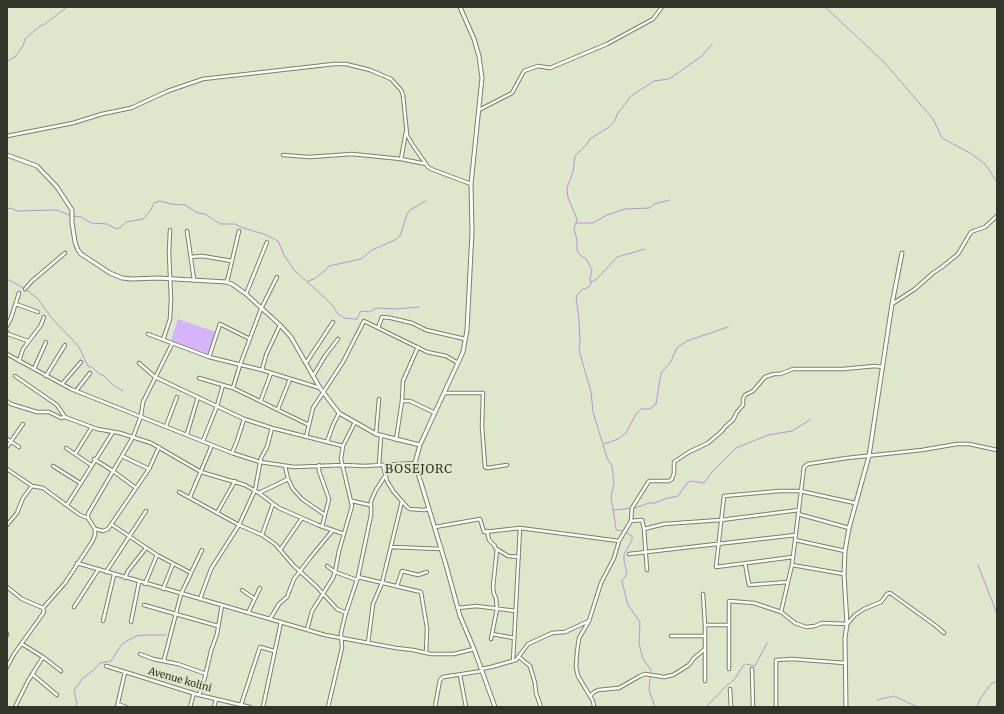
<!DOCTYPE html>
<html>
<head>
<meta charset="utf-8">
<style>
  body { margin:0 }
  #map { position:relative; width:1004px; height:714px; overflow:hidden; background:#dde7ca; font-family:Merriweather,serif }
  canvas { display:block }
  .frame { position:absolute; inset:0; border:8px solid #31352a; pointer-events:none }
</style>
</head>
<body>
<div id="map">
<canvas width="1004" height="714"></canvas>
<div class="frame"></div>
</div>
<script>
const c = document.querySelector('canvas').getContext('2d');
c.lineJoin = 'round';
function fillPath(path, color) { c.fillStyle = color; c.fill(path, 'evenodd'); }
const toPath = rows => new Path2D(rows.map(r => 'M' + r).join(''));
function strokePath(path, color, width, dash) { c.strokeStyle = color; c.lineWidth = width; c.lineCap = dash ? 'butt' : 'round'; c.setLineDash(dash || []); c.stroke(path); }
function write(font, color, halo, rows, align = 'center') {
  c.font = font + ' Merriweather,serif'; c.lineWidth = 4; c.setLineDash([]); c.textBaseline = 'middle'; c.strokeStyle = halo; c.fillStyle = color; for (const [text, x, y, turn = 0] of rows) {
    c.save(); c.translate(x, y); c.rotate((+turn || 0) * Math.PI / 180); c.textAlign = isNaN(turn) ? turn : align; if (halo) c.strokeText(text, 0, 0); c.fillText(text, 0, 0); c.restore();
  }
}
fillPath(toPath([
  [178,319,216,332,208,354,171,341]
]), '#d7b3fa');
strokePath(toPath([
  [825,7,884,62,933,119,942,138,970,153,985,164,997,182],
  [7,61,15,57,23,46,25,39,40,26,45,24,67,7],
  [7,209,11,208,17,211,56,210,70,215],
  [73,216,81,217,91,223,107,224,117,229,121,227,126,222,143,219,150,211,154,203,160,201,171,204,185,205,198,213,205,214,220,224,235,224,243,228,264,234,278,241,284,255,294,270,324,297,333,306,338,314,344,318,354,319,357,319,360,312,364,311,370,312,376,308,395,309,419,307],
  [576,223,593,223,607,215,625,209,650,208,654,204,670,200],
  [7,279,25,289,37,298,51,317,79,347,88,366,93,368,99,374,103,375,113,385,123,391],
  [308,281,314,279,326,270,329,266,361,259,372,250,395,240,400,236,407,214,410,210,426,201],
  [591,282,597,279,617,257,645,249],
  [604,444,618,439,626,433,636,414,641,409,650,409,656,404,661,373,670,363,677,348,687,341,728,327],
  [613,510,635,508,649,503,654,503,668,498,678,496,687,483,691,481,704,483,712,472,736,448,768,435,792,431,810,420],
  [978,565,997,614],
  [877,700,894,696,917,707],
  [75,707,77,704,74,690,83,678,95,669,100,663,111,661,122,644,136,636,143,635,166,635],
  [655,707,649,690,651,670,643,659,639,643,640,622,628,605,622,582,622,580,625,577,627,572,624,561,624,554,632,540,632,536,624,531,616,530,616,528,611,497,614,484,612,466,607,458,593,412,591,392,579,350,580,344,579,319,576,297,581,290,589,287,591,283,590,278,592,270,586,259,579,254,577,250,577,240,574,229,577,219,568,198,567,188,573,172,575,156,587,144,590,139,609,127,615,120,618,113,622,108,631,96,654,81,669,79,702,56,712,44],
  [706,707,727,685,734,680,743,666,746,664,755,666,767,643],
  [977,707,980,699,991,684,997,681]
]), '#bb8ee4', 1);
const minor = toPath([
  [479,110,512,93,524,71,538,66,550,68,607,44,653,19,662,7],
  [7,136,73,123,102,114,131,108,168,91,203,79,334,64,346,64,370,70,391,79,401,90,403,95,407,135,412,144,428,167,431,169,471,184],
  [283,155,309,157,352,154,401,159,426,164],
  [401,159,406,132],
  [187,231,194,280],
  [191,257,202,256,232,261],
  [227,282,239,231],
  [25,289,32,281,65,253],
  [246,294,267,242],
  [16,304,38,312],
  [892,304,915,289,933,273,942,267,958,254,971,232,985,227,997,216],
  [7,326,11,318,19,293],
  [378,328,382,317,391,318,412,323,426,330,465,339],
  [7,332,8,334,28,341],
  [148,334,209,357,262,370,320,388],
  [163,340,170,319,171,299,169,253,170,230],
  [7,354,71,389,232,453,260,462,294,467,342,465,365,466,415,463],
  [209,357,220,324,250,339],
  [19,361,23,349,41,325,44,317],
  [139,363,155,377,244,419,272,428,343,446],
  [306,363,333,322],
  [34,369,46,342],
  [262,370,266,355,280,325],
  [15,376,57,405,65,417,97,429,120,433,151,443,201,472,245,485,259,493,279,508,318,525,344,534],
  [46,376,65,345],
  [313,376,325,356,338,339],
  [199,378,233,388,309,425],
  [62,384,81,362],
  [233,388,240,365,261,309,277,277],
  [76,391,90,373],
  [445,393,483,393,482,426,485,467,488,468,507,465],
  [261,400,271,373],
  [7,401,11,404,37,412,49,412,61,418,65,417],
  [402,401,410,401,435,413],
  [278,409,290,379],
  [166,426,177,397],
  [187,434,198,397],
  [376,434,379,399],
  [306,437,313,408,343,362,364,321,427,352,446,356,458,363],
  [7,439,19,447],
  [396,440,402,401,403,381,418,347],
  [203,441,217,406,223,385],
  [327,442,333,425,339,413],
  [7,447,23,424],
  [66,448,91,465],
  [232,453,237,441,244,419],
  [75,454,92,427],
  [122,456,149,469],
  [94,459,113,471,136,488],
  [319,465,319,471,329,499,322,527],
  [379,465,381,436],
  [383,465,387,481,393,491,407,507,410,509,424,510,429,509],
  [53,466,80,483],
  [285,466,288,479,293,489,302,499,325,515],
  [7,469,32,486,43,488,80,515,88,518],
  [179,492,239,525,262,535,275,544,294,566,316,586,337,609,346,613],
  [259,493,288,479],
  [190,497,212,445],
  [352,501,370,505],
  [67,505,113,432],
  [217,513,235,481],
  [798,514,849,528],
  [631,521,642,520,644,529,647,570],
  [111,524,157,555,191,573],
  [7,525,17,513,23,498,32,486],
  [435,527,480,519,484,532,520,528,619,541],
  [95,529,103,531,108,529,149,469,159,447],
  [644,529,664,524,721,520,799,510],
  [487,531,489,540,495,546,495,548,508,556,519,557],
  [262,535,273,504],
  [795,540,845,551],
  [392,547,441,549],
  [280,550,302,518],
  [629,554,796,535],
  [793,557,716,567,724,496,779,491,800,491,855,503],
  [77,563,325,635,396,648,413,650,431,654,454,654,474,649],
  [745,563,749,585,788,582],
  [792,565,844,574],
  [327,566,335,572,357,580],
  [106,572,146,511],
  [358,577,421,592,427,628,426,653],
  [125,578,128,571,146,548],
  [145,584,157,555],
  [397,586,402,571,418,575,427,572],
  [7,587,22,599,43,608],
  [163,589,173,564],
  [242,590,255,599],
  [703,594,705,625,705,681],
  [200,599,211,569,239,525,255,490,261,458,267,447,272,428],
  [144,605,218,626],
  [74,607,98,570],
  [458,608,476,606,516,611],
  [781,612,792,565,804,467,808,464,847,458,922,450,957,444,969,444,997,450],
  [248,613,260,588],
  [270,619,279,604,287,597,294,579,310,558,333,530],
  [103,621,114,575],
  [131,622,139,582],
  [705,625,729,625],
  [307,630,312,611,333,578,335,572,339,551,352,506,341,459,343,446,355,422],
  [492,634,514,638],
  [7,635,7,634],
  [671,636,705,636],
  [491,639,497,609,496,598,494,594,493,587,497,549],
  [368,643,373,604,382,583,402,501],
  [22,644,43,657,61,671],
  [140,654,153,659,178,664,206,674],
  [519,657,530,666,535,683,536,693,541,707],
  [164,660,181,594,202,550],
  [513,661,520,528],
  [106,666,199,695,250,707],
  [7,667,14,654,42,615,44,612,43,608,65,583,92,542,95,535,95,529,88,518,88,514,133,437,141,416,143,402,172,344],
  [481,669,491,667,516,660,528,644,552,633,565,632,589,621],
  [729,669,729,601,754,603,781,612,795,623,806,627,815,626,822,623,847,624,855,615,864,609,881,602,887,594,890,593,893,595,936,626,944,633],
  [752,669,753,707],
  [32,674,57,695],
  [460,675,466,707],
  [730,689,731,707],
  [199,695,204,681,211,651,217,634,222,605],
  [590,696,594,692,598,690,619,688,640,676,645,674,664,677,673,675,689,665,694,658,705,649],
  [118,704,126,707],
  [241,705,260,647,274,651],
  [15,707,28,681,43,657],
  [117,707,125,672],
  [190,707,194,693],
  [214,707,216,699],
  [263,707,281,622],
  [328,707,342,648,341,633,345,616,358,577,371,515,371,501,376,490,385,476],
  [435,707,440,680,443,677,482,671],
  [594,707,593,701,578,676,576,667,577,652,579,638,589,621,601,583,614,558,619,541,631,521,632,508,649,481,669,481,672,479,674,473,674,462,689,452,708,443,721,432,726,426,733,420,737,412,743,405,743,399,745,395,753,391,765,377,774,374,780,374,793,369,843,369,875,366,883,367],
  [776,707,776,660,792,659,845,663]
]);
const tertiary = toPath([
  [460,7,474,39,479,56,482,78,471,184,472,232,467,330,463,352,431,421,420,445,415,463,446,565,460,616,474,649,495,707],
  [7,155,37,166,57,187,72,210,72,223,75,242,78,250,81,254,110,273,122,278,132,279,158,278,226,282,232,284,246,294,280,325,291,337,320,388,339,413,376,434,420,445],
  [846,707,845,638,847,624,844,574,845,551,849,528,869,456,892,304,902,253]
]);
strokePath(minor, '#778066', 4.5);
strokePath(tertiary, '#778066', 5);
strokePath(minor, '#fff', 2.5);
strokePath(tertiary, '#fff', 3);
write('10px', '#31352a', '#dde7ca', [
  ["Avenue kolini",180,680,16]
]);
c.letterSpacing = '1px';
write('12px', '#31352a', '#dde7ca', [
  ["BOSEJORC",419,470]
]);
c.letterSpacing = '0px';
</script>
</body>
</html>
